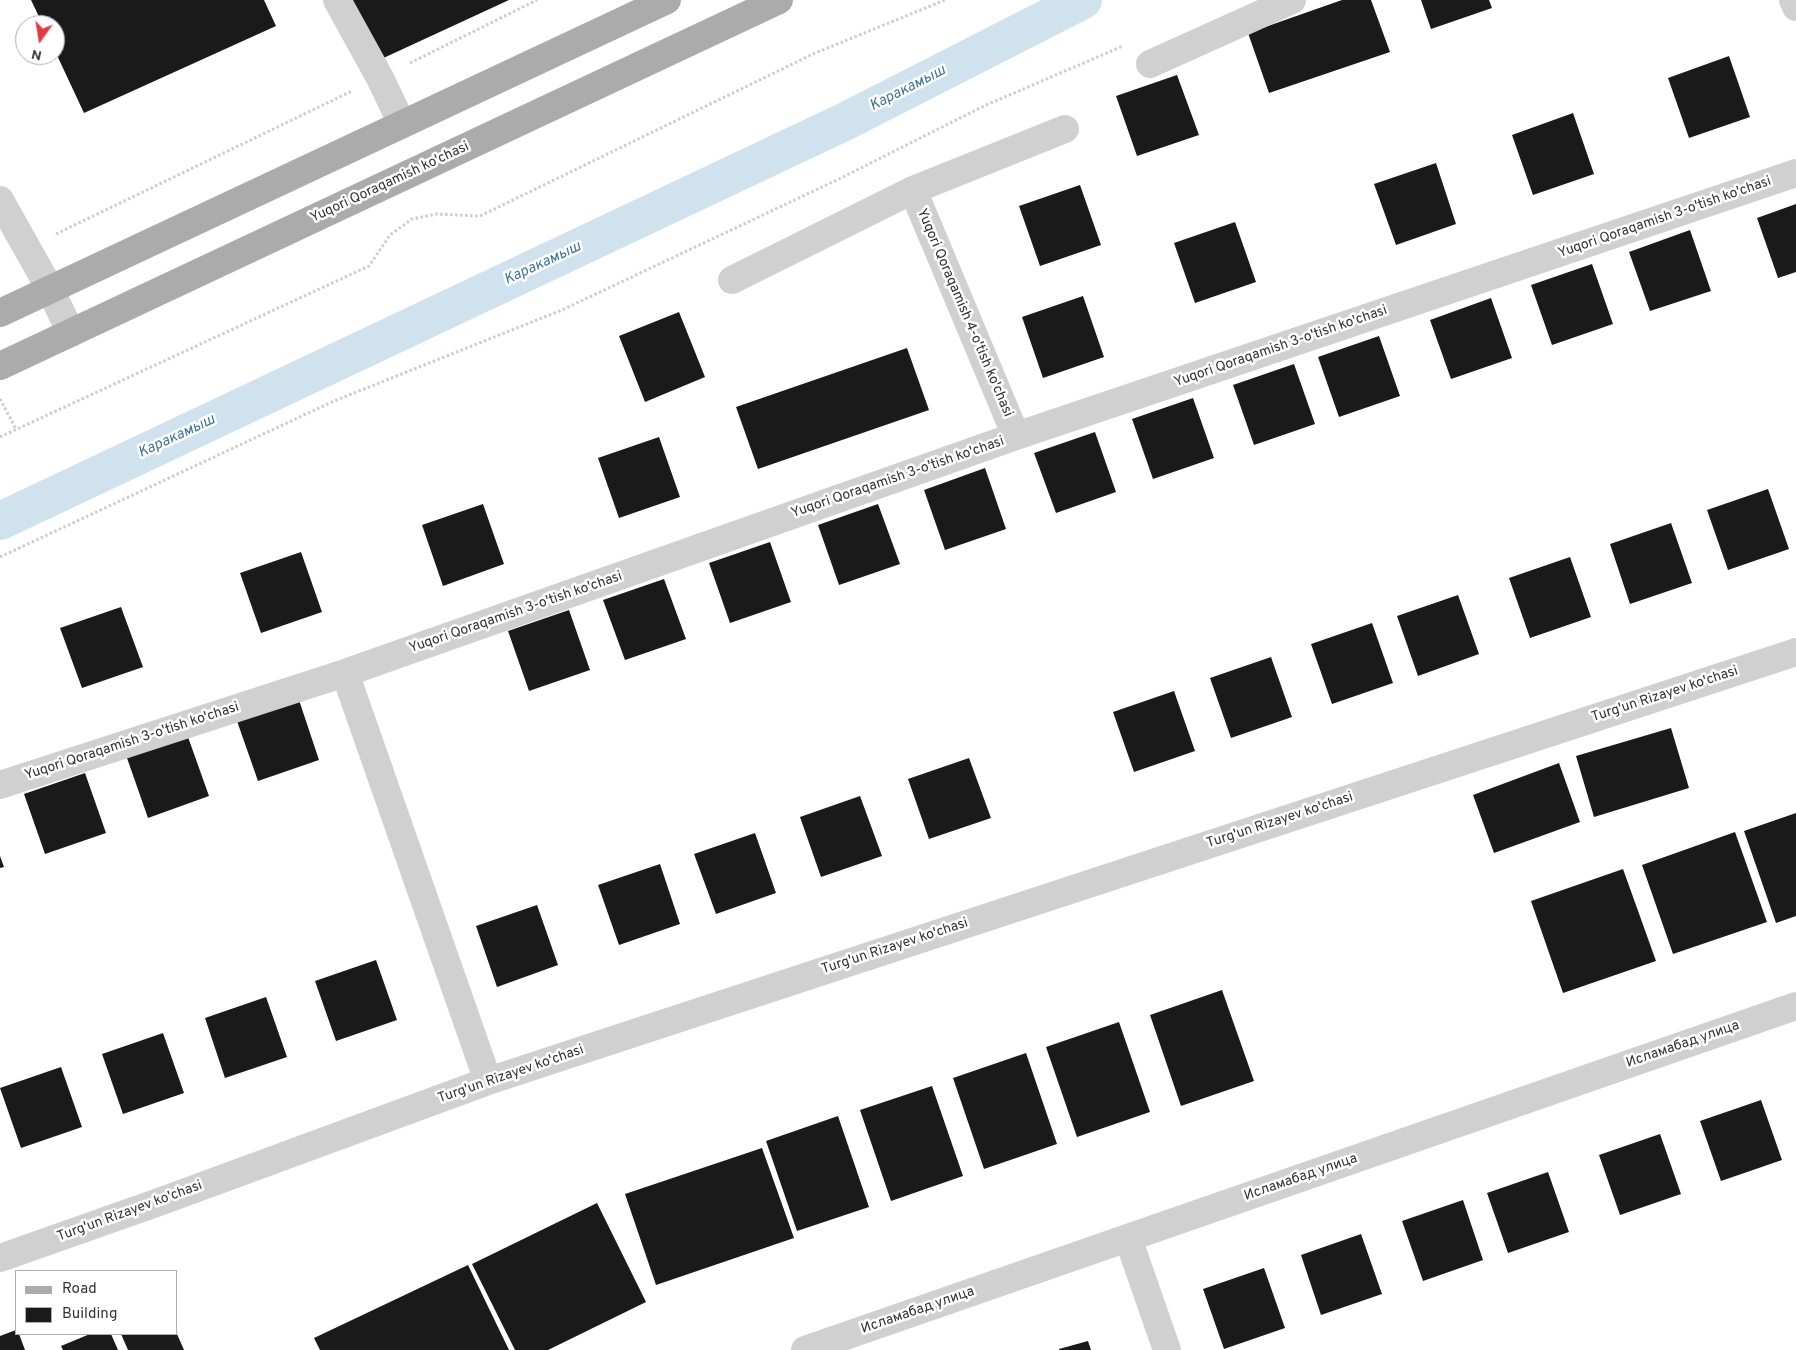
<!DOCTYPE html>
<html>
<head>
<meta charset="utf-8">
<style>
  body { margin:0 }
  #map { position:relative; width:1796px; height:1350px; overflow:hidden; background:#fff; font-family:Overpass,sans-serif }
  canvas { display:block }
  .legend { position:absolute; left:15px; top:1270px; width:162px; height:65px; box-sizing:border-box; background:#fff; border:1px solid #adadad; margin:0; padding:6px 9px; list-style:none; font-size:15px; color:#333 }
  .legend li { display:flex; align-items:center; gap:10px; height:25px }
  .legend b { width:25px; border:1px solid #adadad }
  .north { position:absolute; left:15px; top:15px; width:50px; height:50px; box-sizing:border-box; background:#fff; border:1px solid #adadad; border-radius:50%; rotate:193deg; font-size:14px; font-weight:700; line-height:20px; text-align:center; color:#333 }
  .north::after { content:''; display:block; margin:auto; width:18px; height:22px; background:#e63946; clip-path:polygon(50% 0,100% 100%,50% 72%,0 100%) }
</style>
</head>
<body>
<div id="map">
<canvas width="1796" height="1350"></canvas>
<ul class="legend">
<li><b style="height:6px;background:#ababab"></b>Road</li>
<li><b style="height:14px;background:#1a1a1a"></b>Building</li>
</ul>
<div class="north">N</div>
</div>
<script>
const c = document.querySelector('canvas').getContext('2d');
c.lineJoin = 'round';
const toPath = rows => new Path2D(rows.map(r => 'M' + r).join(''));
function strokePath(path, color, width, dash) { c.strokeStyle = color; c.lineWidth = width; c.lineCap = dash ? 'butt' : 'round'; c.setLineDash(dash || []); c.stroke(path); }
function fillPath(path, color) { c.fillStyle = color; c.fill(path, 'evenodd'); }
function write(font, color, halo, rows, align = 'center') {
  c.font = font + ' Overpass,sans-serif'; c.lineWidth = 5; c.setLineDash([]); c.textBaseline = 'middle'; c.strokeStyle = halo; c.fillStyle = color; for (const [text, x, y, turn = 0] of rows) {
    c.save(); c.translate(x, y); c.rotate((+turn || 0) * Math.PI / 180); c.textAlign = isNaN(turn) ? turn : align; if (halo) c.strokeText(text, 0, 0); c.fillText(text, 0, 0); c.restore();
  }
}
strokePath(toPath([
  [0,521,846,121,1083,0]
]), '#cfe2ee', 38);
fillPath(toPath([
  [31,0,264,0,276,26,84,113,55,51,55,25,43,25],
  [348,0,509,0,377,61],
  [1342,0,1371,0,1390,52,1269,93,1248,33],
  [1421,0,1489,0,1492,8,1431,29],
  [1729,56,1750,117,1689,138,1668,78],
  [1177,75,1199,135,1137,156,1116,96],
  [1573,113,1594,174,1533,195,1512,135],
  [1436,163,1456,224,1396,245,1374,184],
  [1080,185,1101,245,1040,266,1019,206],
  [1796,204,1796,272,1778,278,1757,218],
  [1235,222,1256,282,1195,303,1174,243],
  [1690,230,1711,291,1650,311,1629,252],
  [1592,264,1613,324,1552,345,1531,285],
  [1083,296,1104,357,1043,378,1022,317],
  [1491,298,1512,358,1451,379,1430,320],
  [679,312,705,377,645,402,619,336],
  [1379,336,1400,396,1339,417,1318,357],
  [907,348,929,410,758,469,736,407],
  [1294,364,1315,424,1254,445,1233,385],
  [1193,398,1214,458,1153,479,1132,419],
  [1095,432,1116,492,1056,513,1034,453],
  [659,437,680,497,619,518,598,458],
  [985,468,1006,529,945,550,924,490],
  [1768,489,1789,549,1728,570,1707,510],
  [483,504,504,564,443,586,422,525],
  [878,504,900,564,839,585,818,525],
  [1671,523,1692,583,1630,604,1610,544],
  [770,542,791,602,730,623,709,563],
  [301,552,322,612,261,633,240,573],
  [1570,557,1591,617,1530,638,1509,578],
  [664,579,686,639,625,660,603,600],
  [1458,595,1479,654,1418,676,1397,616],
  [121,607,143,667,82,688,60,628],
  [569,610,590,670,529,691,508,631],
  [1372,623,1393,683,1332,704,1311,644],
  [1271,657,1292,717,1231,738,1210,678],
  [1174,691,1195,751,1134,772,1113,712],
  [299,700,319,760,258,781,237,721],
  [1671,728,1689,788,1594,817,1576,756],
  [188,737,209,796,148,818,127,758],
  [969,758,991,818,929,839,908,779],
  [1559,763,1580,822,1494,853,1473,795],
  [85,773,106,833,45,854,24,794],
  [860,796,882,856,821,877,800,817],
  [1796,813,1796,916,1776,923,1744,831],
  [1735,832,1767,922,1673,954,1642,865],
  [755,833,776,893,716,914,694,854],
  [0,856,4,867,0,868],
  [660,864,680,924,619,945,598,885],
  [1623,869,1656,961,1563,993,1531,901],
  [537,905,558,965,497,987,476,926],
  [376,960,397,1020,336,1041,315,981],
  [1222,990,1254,1081,1181,1106,1150,1015],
  [266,997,287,1057,225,1078,205,1018],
  [1119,1022,1150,1112,1077,1137,1046,1047],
  [163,1033,184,1093,123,1114,102,1054],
  [1026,1053,1057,1144,984,1169,953,1078],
  [61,1067,82,1127,21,1148,0,1088],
  [932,1086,963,1176,891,1201,860,1110],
  [1761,1100,1782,1160,1721,1181,1700,1121],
  [838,1116,869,1207,797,1231,766,1141],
  [1660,1134,1681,1194,1620,1215,1599,1155],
  [762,1148,794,1238,656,1285,625,1194],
  [1548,1172,1569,1232,1508,1253,1487,1193],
  [1463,1200,1483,1260,1423,1281,1402,1221],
  [597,1203,646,1302,548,1350,515,1350,472,1264],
  [1361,1234,1382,1294,1321,1315,1301,1255],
  [468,1265,509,1350,320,1350,314,1338],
  [1264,1268,1285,1328,1224,1349,1203,1289],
  [16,1330,16,1334,19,1334,25,1350,0,1350,0,1336],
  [90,1334,111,1334,118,1350,63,1350,61,1346],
  [121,1334,177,1334,184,1350,128,1350],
  [1088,1341,1091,1350,1059,1350,1059,1349]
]), '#1a1a1a');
strokePath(toPath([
  [410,63,537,0],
  [56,234,352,91],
  [0,399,16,429],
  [0,437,369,266,390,235,412,219,437,214,480,216,813,54,945,0],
  [0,557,334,401,562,310,839,179,984,106,1123,46]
]), '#cdcdcd', 3, [2.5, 2.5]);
strokePath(toPath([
  [337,0,380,78,402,124],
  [1793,0,1796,7],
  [1150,64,1292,0],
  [913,190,1016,436],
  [0,200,50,289,71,333],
  [732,280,913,190,1065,129],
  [345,673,488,1081],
  [0,785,345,673,1016,436,1796,173],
  [1128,1238,1167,1350],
  [0,1258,159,1202,488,1081,1796,652],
  [805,1350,1796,1006]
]), '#d0d0d0', 28);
strokePath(toPath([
  [0,313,667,0],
  [0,366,779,0]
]), '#ababab', 28);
write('14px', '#333', '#fff', [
  ["Yuqori Qoraqamish ko'chasi",390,183,-25],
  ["Yuqori Qoraqamish 3-o'tish ko'chasi",1665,218,-19],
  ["Yuqori Qoraqamish 4-o'tish ko'chasi",964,313,67],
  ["Yuqori Qoraqamish 3-o'tish ko'chasi",1281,347,-19],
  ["Yuqori Qoraqamish 3-o'tish ko'chasi",898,478,-19],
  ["Yuqori Qoraqamish 3-o'tish ko'chasi",516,613,-19],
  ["Turg'un Rizayev ko'chasi",1665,695,-18],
  ["Yuqori Qoraqamish 3-o'tish ko'chasi",132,742,-18],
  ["Turg'un Rizayev ko'chasi",1280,821,-18],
  ["Turg'un Rizayev ko'chasi",895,947,-18],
  ["Исламабад улица",1683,1045,-19],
  ["Turg'un Rizayev ko'chasi",511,1075,-19],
  ["Исламабад улица",1301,1178,-19],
  ["Turg'un Rizayev ko'chasi",130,1212,-20],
  ["Исламабад улица",918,1311,-19]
]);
write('italic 15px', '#3f7597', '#fff', [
  ["Каракамыш",908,89,-27],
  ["Каракамыш",543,264,-25],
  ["Каракамыш",177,437,-25]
]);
</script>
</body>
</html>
